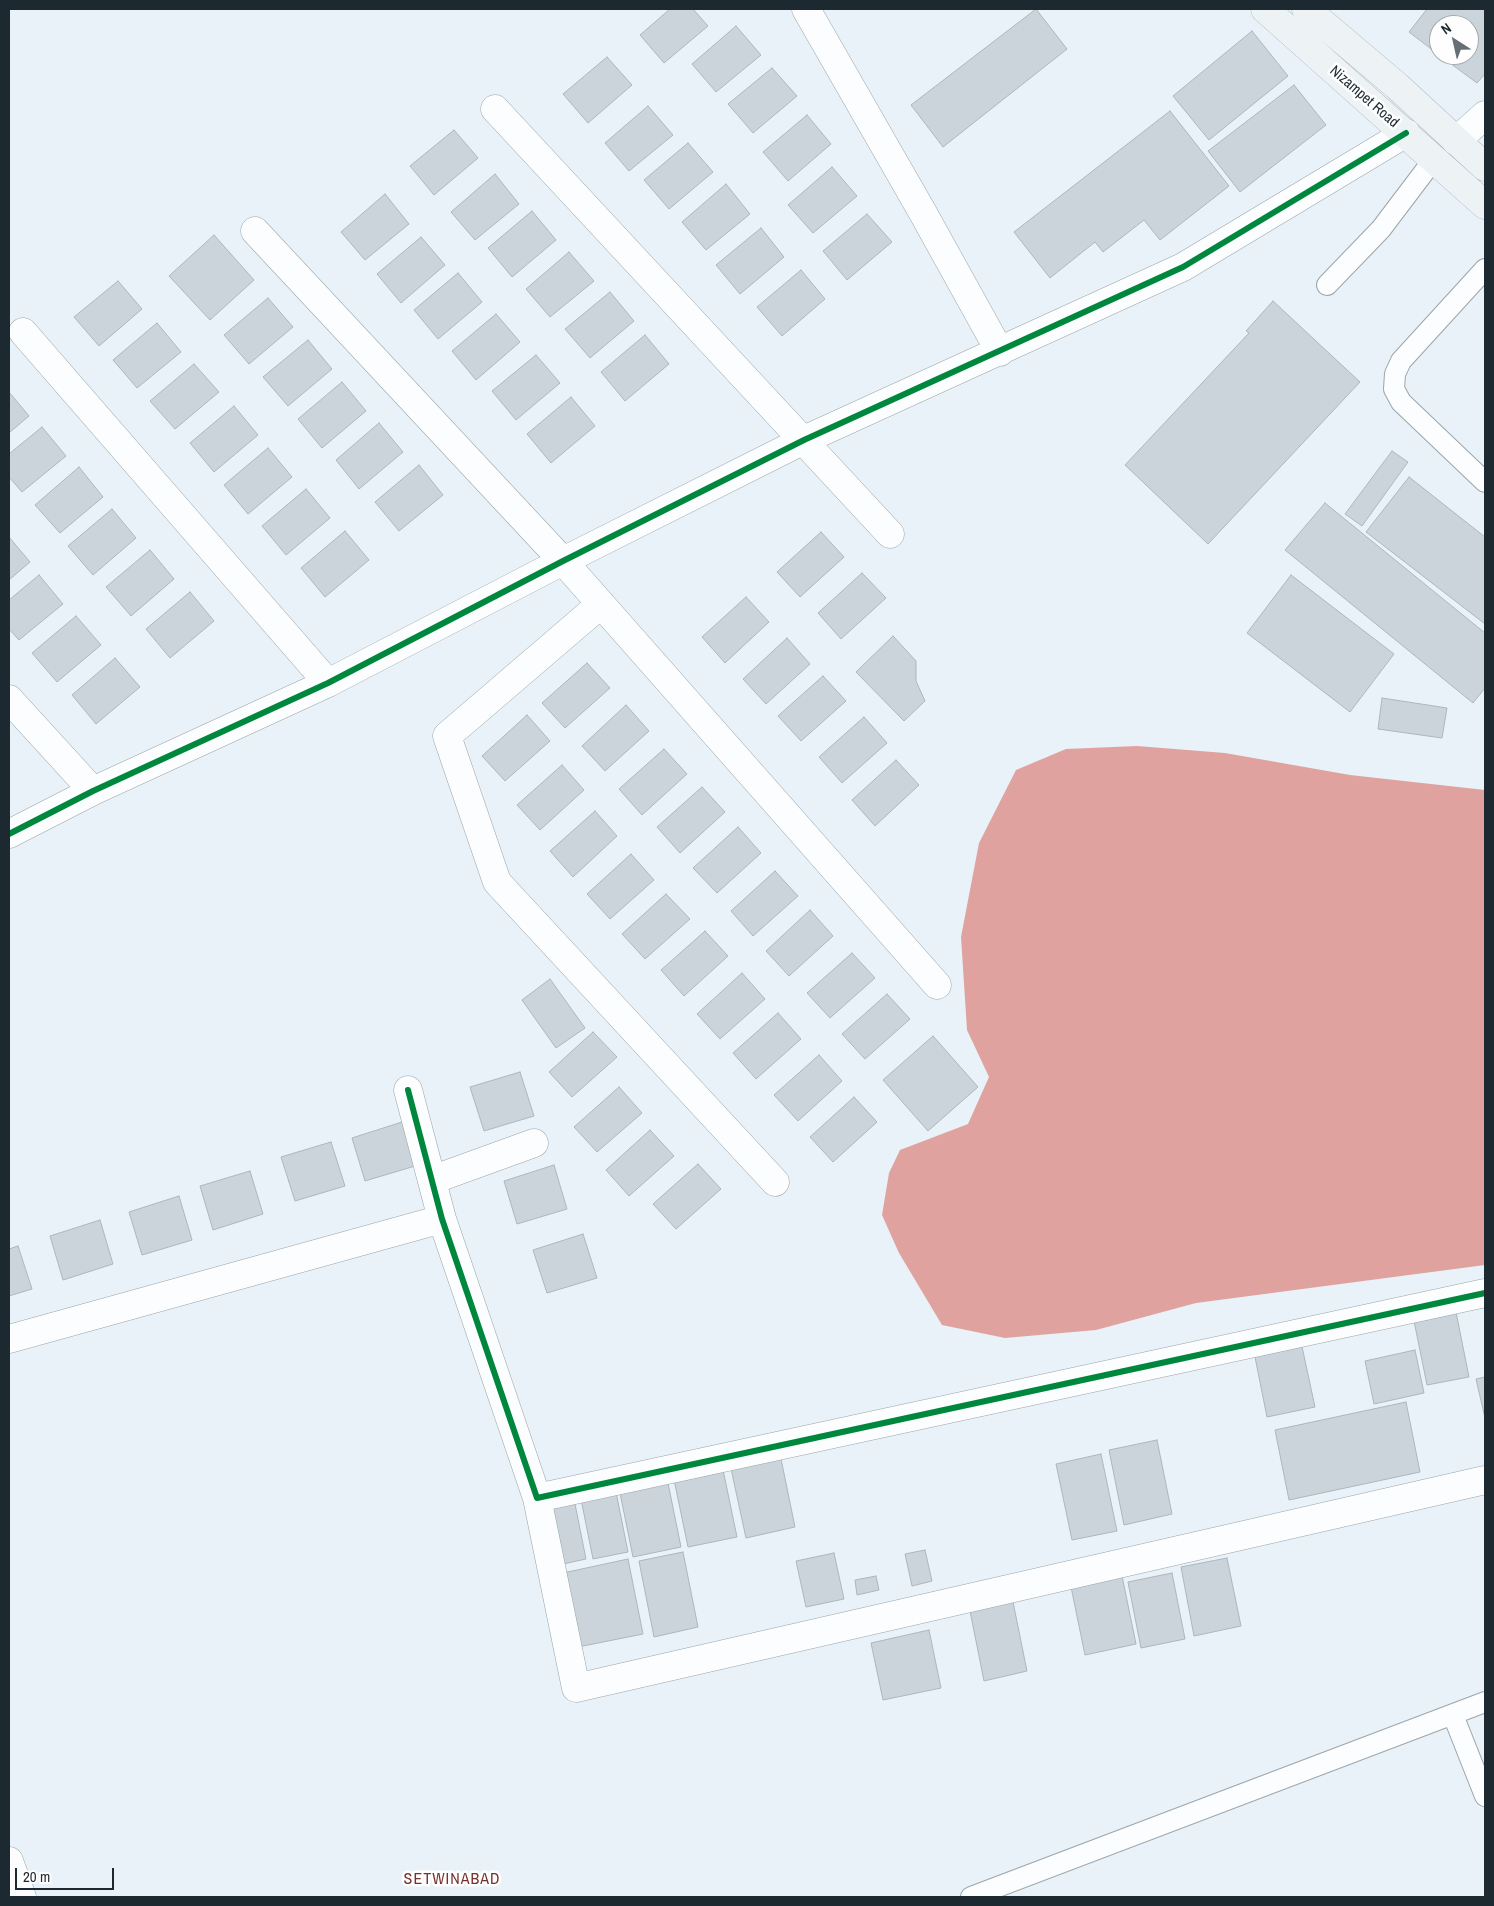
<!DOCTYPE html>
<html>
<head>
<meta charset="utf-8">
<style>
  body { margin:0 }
  #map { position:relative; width:1494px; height:1906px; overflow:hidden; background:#e8f2f8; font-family:"Archivo Narrow",sans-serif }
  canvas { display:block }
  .frame { position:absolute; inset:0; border:10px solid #1d2930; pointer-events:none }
  .north { position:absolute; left:1429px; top:15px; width:50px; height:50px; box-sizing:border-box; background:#fefefe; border:1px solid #a4a9ac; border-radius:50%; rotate:325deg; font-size:14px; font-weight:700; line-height:20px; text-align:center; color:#1d2930 }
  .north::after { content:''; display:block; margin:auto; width:18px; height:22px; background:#646f76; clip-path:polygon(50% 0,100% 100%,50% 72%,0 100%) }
  .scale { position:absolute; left:15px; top:1868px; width:99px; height:22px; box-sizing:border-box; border:2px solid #1d2930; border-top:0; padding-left:6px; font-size:15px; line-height:18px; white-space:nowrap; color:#1d2930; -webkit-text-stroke:4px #fefefe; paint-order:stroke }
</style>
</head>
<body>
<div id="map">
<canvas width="1494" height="1906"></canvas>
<div class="frame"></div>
<div class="north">N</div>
<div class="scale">20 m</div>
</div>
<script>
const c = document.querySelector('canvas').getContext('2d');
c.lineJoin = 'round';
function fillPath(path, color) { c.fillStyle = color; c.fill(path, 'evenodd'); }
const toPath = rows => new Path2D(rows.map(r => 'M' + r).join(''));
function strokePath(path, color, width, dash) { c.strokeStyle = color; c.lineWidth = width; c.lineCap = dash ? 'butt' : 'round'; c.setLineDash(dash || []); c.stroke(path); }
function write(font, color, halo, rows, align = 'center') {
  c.font = font + ' "Archivo Narrow",sans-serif'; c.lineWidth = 5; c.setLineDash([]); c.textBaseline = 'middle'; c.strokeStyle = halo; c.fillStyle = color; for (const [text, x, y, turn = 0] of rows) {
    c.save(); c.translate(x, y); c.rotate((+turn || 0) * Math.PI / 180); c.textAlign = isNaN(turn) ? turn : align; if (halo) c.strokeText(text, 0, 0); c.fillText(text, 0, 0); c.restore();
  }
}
fillPath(toPath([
  [1137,746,1225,753,1350,775,1485,790,1485,1265,1196,1303,1096,1330,1005,1338,942,1325,899,1253,882,1215,889,1173,900,1150,968,1124,989,1077,967,1030,961,937,979,843,1016,770,1066,749]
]), '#e0a29f');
const building = toPath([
  [670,9,693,9,708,26,664,63,640,35,670,9],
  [1036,9,1067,49,943,147,911,105,1036,9],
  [1427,9,1485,9,1485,74,1477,83,1439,55,1469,55,1469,25,1439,25,1439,55,1409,32,1427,9],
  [736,26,761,55,716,92,692,64,736,26],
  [1252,31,1288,76,1209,140,1173,96,1252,31],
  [607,57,632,85,588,123,563,94,607,57],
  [772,68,797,96,753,133,728,104,772,68],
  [1294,85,1326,125,1240,192,1208,151,1294,85],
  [648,106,673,135,629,171,605,143,648,106],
  [1170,111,1229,186,1160,240,1144,220,1103,252,1095,242,1050,278,1014,232,1170,111],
  [807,115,831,144,788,181,763,152,807,115],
  [454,130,478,158,434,195,410,166,454,130],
  [688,143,713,172,669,209,644,180,688,143],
  [832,167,857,196,813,233,788,205,832,167],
  [495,174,519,204,475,240,451,212,495,174],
  [726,184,750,214,706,250,682,222,726,184],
  [385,194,409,224,365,260,341,232,385,194],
  [532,211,556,240,512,277,488,248,532,211],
  [867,214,892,242,847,280,823,251,867,214],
  [761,228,784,257,740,294,716,265,761,228],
  [214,235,254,280,210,320,169,276,214,235],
  [421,237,445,265,401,303,377,274,421,237],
  [569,252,594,281,550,317,526,289,569,252],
  [801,270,825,299,782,336,757,307,801,270],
  [458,273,482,302,438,339,414,310,458,273],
  [118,281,142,309,99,346,74,317,118,281],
  [610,292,634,321,590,358,565,329,610,292],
  [268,298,293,327,249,364,224,335,268,298],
  [1273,301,1360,382,1208,544,1125,465,1249,333,1246,331,1273,301],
  [496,314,520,342,476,380,452,351,496,314],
  [157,323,181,352,137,388,113,360,157,323],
  [645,335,669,364,625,401,601,372,645,335],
  [308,340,332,369,288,406,263,377,308,340],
  [536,355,560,383,516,420,492,391,536,355],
  [194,364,219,392,175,429,150,401,194,364],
  [342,382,366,411,322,448,298,419,342,382],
  [9,392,29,416,9,433,9,392],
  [571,397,595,426,551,463,527,434,571,397],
  [234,406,258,435,214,472,190,443,234,406],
  [379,423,403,452,359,489,336,460,379,423],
  [42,427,66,456,22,492,9,477,9,454,42,427],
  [268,448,292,477,248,514,224,485,268,448],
  [1392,451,1408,462,1362,526,1345,514,1392,451],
  [419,465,443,495,399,531,375,502,419,465],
  [79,467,103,497,60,533,35,505,79,467],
  [1409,477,1485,537,1485,624,1366,532,1409,477],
  [306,489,330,518,286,555,262,526,306,489],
  [1325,503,1485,633,1485,688,1473,703,1285,550,1325,503],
  [112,509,136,538,93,575,68,546,112,509],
  [345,531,369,560,325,597,301,568,345,531],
  [821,532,844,557,800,597,777,572,821,532],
  [9,537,30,562,9,580,9,537],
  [150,550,174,579,131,616,106,587,150,550],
  [862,573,886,598,841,639,818,613,862,573],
  [39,575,63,604,19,640,9,629,9,600,39,575],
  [1291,575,1394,654,1350,712,1247,633,1291,575],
  [190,592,214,621,170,658,146,629,190,592],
  [746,597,769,622,725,663,702,637,746,597],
  [76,616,101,645,57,682,32,653,76,616],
  [893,636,916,661,916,681,925,701,904,721,856,672,893,636],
  [787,638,810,664,766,704,743,679,787,638],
  [115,658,140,687,96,724,72,695,115,658],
  [587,663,610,688,565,728,542,703,587,663],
  [823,676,846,701,801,741,778,716,823,676],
  [1382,698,1447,708,1442,738,1378,729,1382,698],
  [626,705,649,731,605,771,582,746,626,705],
  [527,715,550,741,505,781,482,756,527,715],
  [864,717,887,743,842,783,819,757,864,717],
  [664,749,687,774,642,815,619,789,664,749],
  [896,760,919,785,875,826,852,800,896,760],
  [562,765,584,790,540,830,517,805,562,765],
  [702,787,725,812,680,853,657,827,702,787],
  [595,811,617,836,573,877,550,851,595,811],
  [738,827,761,853,717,893,693,868,738,827],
  [631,854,654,880,610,919,587,894,631,854],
  [775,871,798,896,753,936,731,911,775,871],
  [666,894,690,919,645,959,622,934,666,894],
  [810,910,833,936,789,976,766,951,810,910],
  [705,931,728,956,684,996,661,970,705,931],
  [852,953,875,978,830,1018,807,993,852,953],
  [742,973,765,999,720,1039,697,1014,742,973],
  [550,979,585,1028,556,1048,522,1000,550,979],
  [887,994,910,1019,865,1059,842,1034,887,994],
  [778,1013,801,1039,756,1079,733,1053,778,1013],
  [593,1032,617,1057,572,1097,549,1072,593,1032],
  [933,1036,978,1087,928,1131,883,1080,933,1036],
  [819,1055,842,1081,798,1121,774,1095,819,1055],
  [520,1072,534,1116,484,1131,470,1087,520,1072],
  [619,1087,642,1113,597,1152,574,1127,619,1087],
  [854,1097,877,1122,833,1162,810,1137,854,1097],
  [402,1122,415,1166,365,1181,352,1138,402,1122],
  [650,1130,674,1156,629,1196,606,1170,650,1130],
  [331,1142,345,1186,295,1201,281,1157,331,1142],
  [698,1164,721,1189,676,1229,653,1204,698,1164],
  [554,1165,567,1209,517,1224,504,1181,554,1165],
  [250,1171,263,1214,213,1230,200,1186,250,1171],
  [179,1196,192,1240,142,1255,129,1212,179,1196],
  [100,1220,113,1264,63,1280,50,1236,100,1220],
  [583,1234,597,1278,547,1293,533,1250,583,1234],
  [18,1246,32,1289,9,1296,9,1249,18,1246],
  [1456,1312,1469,1377,1427,1385,1414,1321,1456,1312],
  [1301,1342,1315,1407,1267,1417,1254,1352,1301,1342],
  [1415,1350,1424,1393,1374,1404,1365,1361,1415,1350],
  [1485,1377,1485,1418,1476,1379,1485,1377],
  [1406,1402,1420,1472,1289,1500,1275,1430,1406,1402],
  [1157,1440,1172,1514,1124,1525,1109,1450,1157,1440],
  [780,1454,795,1527,746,1538,730,1464,780,1454],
  [1101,1454,1117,1531,1072,1540,1056,1464,1101,1454],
  [721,1460,737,1537,688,1547,672,1470,721,1460],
  [668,1483,681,1547,633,1557,620,1493,668,1483],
  [616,1492,628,1552,593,1559,581,1499,616,1492],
  [574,1499,586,1559,563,1564,550,1504,574,1499],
  [925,1550,932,1581,912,1586,905,1554,925,1550],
  [683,1552,698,1627,654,1637,639,1561,683,1552],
  [834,1553,844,1599,806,1607,796,1561,834,1553],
  [1227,1558,1241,1626,1194,1636,1181,1567,1227,1558],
  [628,1559,643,1634,578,1647,563,1573,628,1559],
  [1121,1571,1136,1644,1085,1655,1070,1582,1121,1571],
  [1172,1573,1185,1639,1141,1648,1128,1582,1172,1573],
  [876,1576,879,1590,857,1595,855,1580,876,1576],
  [1013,1602,1027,1671,984,1681,970,1611,1013,1602],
  [929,1630,941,1688,883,1700,871,1643,929,1630]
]);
fillPath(building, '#cad4da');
strokePath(building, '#acb6bb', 1);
const service = toPath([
  [1485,269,1401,361,1395,374,1394,389,1401,402,1485,482],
  [1327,285,1381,229,1434,159],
  [1453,1715,1485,1796],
  [971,1897,1485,1702]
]);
const minor = toPath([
  [806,9,923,213,1000,352],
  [495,109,890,534],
  [1456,141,1485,115],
  [255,231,563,561,937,985],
  [23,332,328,683],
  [601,604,447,736,497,882,775,1182],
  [9,699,93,791],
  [9,834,93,791,328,683,563,561,804,440,1183,267,1406,133],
  [408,1090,442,1219,537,1498,1485,1293],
  [432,1180,534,1143],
  [9,1339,442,1219],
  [537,1498,576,1688,1485,1480],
  [9,1861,22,1897]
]);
const primary = toPath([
  [1265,9,1485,205],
  [1306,9,1397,86,1485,167]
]);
strokePath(service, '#9ba5aa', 22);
strokePath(minor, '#9ba5aa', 29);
strokePath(primary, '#b1bdc4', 29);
strokePath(service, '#fcfdfe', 20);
strokePath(minor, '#fcfdfe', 28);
strokePath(primary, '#edf3f5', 28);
strokePath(toPath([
  [9,834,93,791,328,683,563,561,804,440,1183,267,1406,133],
  [408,1090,442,1219,537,1498,1485,1293]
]), '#00873e', 6);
write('15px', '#1d2930', '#fefefe', [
  ["Nizampet Road",1364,97,41]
]);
c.letterSpacing = '1px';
write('16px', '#77302e', '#fefefe', [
  ["SETWINABAD",452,1880]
]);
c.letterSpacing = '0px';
</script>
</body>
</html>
